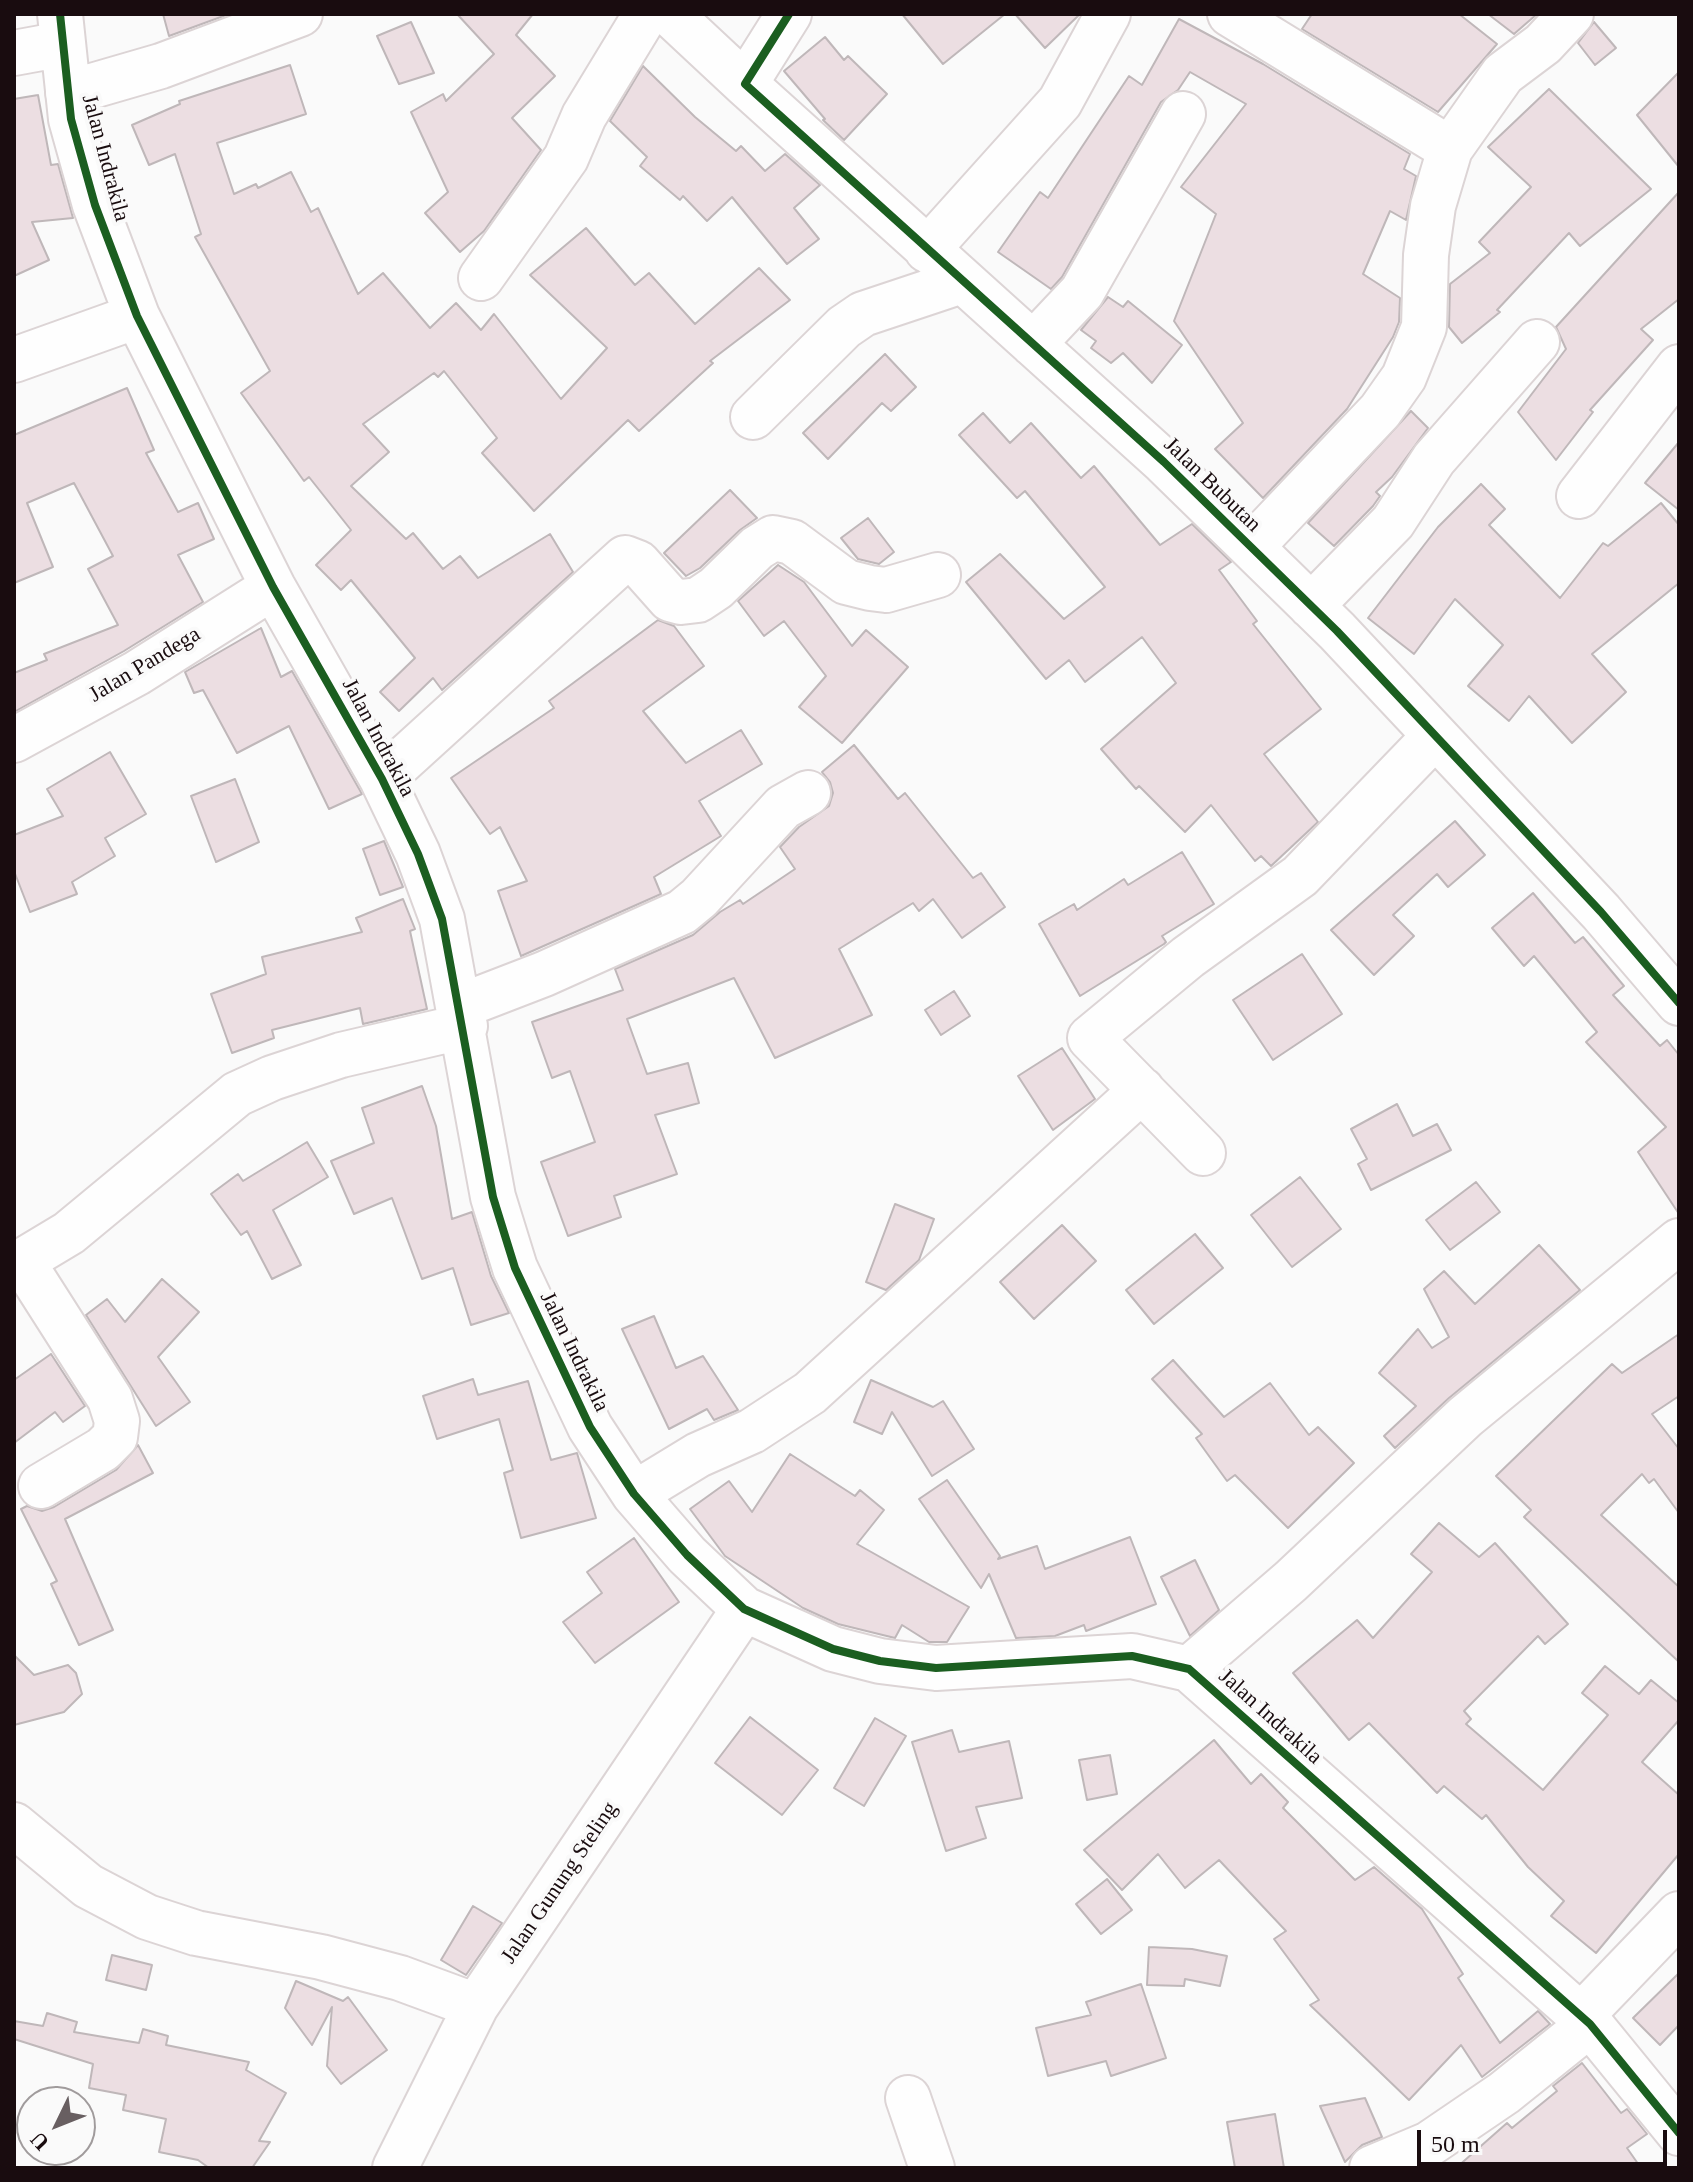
<!DOCTYPE html>
<html>
<head>
<meta charset="utf-8">
<style>
  body { margin:0 }
  #map { position:relative; width:1693px; height:2182px; overflow:hidden; background:#fafafa; font-family:Georgia,serif }
  canvas { display:block }
  .frame { position:absolute; inset:0; border:16px solid #190c0f; pointer-events:none }
  .north { position:absolute; left:16px; top:2086px; width:80px; height:80px; box-sizing:border-box; background:#fafafa; border:2px solid #a09b9c; border-radius:50%; rotate:227deg; font-size:22px; font-weight:700; line-height:32px; text-align:center; color:#190c0f }
  .north::after { content:''; display:block; margin:auto; width:28px; height:36px; background:#685f61; clip-path:polygon(50% 0,100% 100%,50% 72%,0 100%) }
  .scale { position:absolute; left:1417px; top:2130px; width:250px; height:36px; box-sizing:border-box; border:4px solid #190c0f; border-top:0; padding-left:10px; font-size:24px; line-height:28px; white-space:nowrap; color:#190c0f; -webkit-text-stroke:6px #fafafa; paint-order:stroke }
</style>
</head>
<body>
<div id="map">
<canvas width="1693" height="2182"></canvas>
<div class="frame"></div>
<div class="north">U</div>
<div class="scale">50 m</div>
</div>
<script>
const c = document.querySelector('canvas').getContext('2d');
c.lineJoin = 'round';
function fillPath(path, color) { c.fillStyle = color; c.fill(path, 'evenodd'); }
const toPath = rows => new Path2D(rows.map(r => 'M' + r).join(''));
function strokePath(path, color, width, dash) { c.strokeStyle = color; c.lineWidth = width; c.lineCap = dash ? 'butt' : 'round'; c.setLineDash(dash || []); c.stroke(path); }
function write(font, color, halo, rows, align = 'center') {
  c.font = font + ' Georgia,serif'; c.lineWidth = 8; c.setLineDash([]); c.textBaseline = 'middle'; c.strokeStyle = halo; c.fillStyle = color; for (const [text, x, y, turn = 0] of rows) {
    c.save(); c.translate(x, y); c.rotate((+turn || 0) * Math.PI / 180); c.textAlign = isNaN(turn) ? turn : align; if (halo) c.strokeText(text, 0, 0); c.fillText(text, 0, 0); c.restore();
  }
}
const building = toPath([
  [163,14,229,14,169,36,163,14],
  [457,14,533,14,516,35,555,76,512,118,541,150,484,231,460,252,425,213,448,192,411,112,443,94,446,101,494,54,457,14],
  [902,14,1005,14,943,64,902,14],
  [1015,14,1080,14,1045,48,1015,14],
  [1312,14,1459,14,1497,44,1438,112,1302,29,1312,14],
  [1488,14,1537,14,1514,34,1488,14],
  [1179,19,1263,64,1410,154,1404,169,1416,176,1406,220,1390,211,1363,274,1400,298,1399,322,1393,337,1347,409,1263,498,1215,449,1243,423,1174,321,1216,214,1181,187,1246,104,1190,72,1178,90,1161,102,1062,277,1051,289,998,252,1040,192,1048,198,1129,76,1142,85,1179,19],
  [411,22,434,73,399,84,377,36,411,22],
  [1594,22,1616,48,1595,65,1578,43,1594,22],
  [825,37,844,60,848,56,887,94,844,140,823,120,825,119,784,71,825,37],
  [290,65,306,114,217,143,234,194,256,184,258,188,291,172,311,212,318,208,358,294,383,273,430,328,456,303,481,330,494,314,561,399,607,348,530,275,586,228,635,285,649,273,695,324,759,268,790,300,710,361,713,363,639,431,628,420,534,511,482,453,497,438,444,371,438,377,434,373,363,424,389,452,351,486,406,539,413,533,443,569,460,556,478,578,550,534,573,572,442,690,433,678,399,711,380,692,415,658,351,580,341,590,316,565,351,530,309,477,304,481,241,393,270,371,195,237,201,234,175,154,149,165,132,125,180,104,179,101,290,65],
  [643,66,695,117,736,151,741,146,765,171,785,154,820,185,794,208,819,239,787,264,732,197,707,221,683,196,680,200,640,166,647,157,610,121,643,66],
  [1679,72,1679,167,1637,115,1679,72],
  [1549,89,1651,189,1580,246,1569,233,1497,310,1500,312,1462,343,1449,327,1450,284,1490,253,1479,242,1531,187,1488,147,1549,89],
  [38,95,51,165,58,164,73,218,32,222,49,260,14,276,14,99,38,95],
  [1679,192,1679,299,1641,329,1653,340,1590,410,1593,412,1556,460,1518,412,1566,349,1556,327,1679,192],
  [1108,297,1123,307,1128,301,1182,345,1152,383,1123,353,1111,363,1091,348,1096,341,1081,330,1108,297],
  [885,354,916,387,891,411,882,403,828,459,803,433,885,354],
  [127,388,154,450,146,453,178,512,198,503,214,539,178,555,203,602,124,651,14,712,14,673,47,660,44,654,118,625,88,569,113,556,74,483,27,503,53,567,14,583,14,435,127,388],
  [1411,411,1428,428,1392,477,1376,492,1380,496,1373,506,1334,546,1308,523,1411,411],
  [983,413,1010,443,1031,423,1081,478,1094,466,1160,545,1192,524,1231,562,1219,570,1257,621,1253,624,1321,709,1264,754,1318,822,1271,866,1261,856,1255,861,1211,805,1185,832,1139,786,1136,789,1101,749,1176,683,1142,637,1085,682,1069,660,1046,679,966,582,1000,554,1064,619,1105,587,1025,491,1017,498,959,435,983,413],
  [1679,442,1679,510,1645,483,1679,442],
  [1481,484,1505,509,1489,525,1560,598,1603,543,1608,546,1661,503,1679,525,1679,583,1592,654,1626,692,1572,743,1529,696,1509,721,1468,686,1503,645,1455,599,1414,654,1368,618,1438,527,1481,484],
  [730,490,757,518,740,530,700,568,686,576,664,553,730,490],
  [868,518,894,552,879,564,858,559,841,538,868,518],
  [778,565,804,582,852,646,866,630,908,667,842,743,799,707,826,676,784,621,764,636,738,601,778,565],
  [658,620,674,626,704,666,643,711,686,763,741,730,762,764,699,801,721,836,654,877,661,894,521,956,498,891,527,881,500,827,490,834,451,778,554,708,549,701,658,620],
  [261,628,281,677,292,671,362,794,329,809,289,726,237,753,203,690,194,693,185,672,261,628],
  [854,745,898,799,905,793,973,878,981,873,1005,907,962,938,933,899,919,911,913,903,839,949,872,1015,775,1058,734,978,627,1019,647,1074,688,1063,699,1103,655,1115,677,1174,614,1196,621,1217,568,1236,541,1162,595,1142,570,1071,552,1078,532,1022,623,990,615,969,693,935,720,912,740,900,743,904,795,869,780,847,799,827,829,806,833,793,830,782,822,772,854,745],
  [110,752,146,814,105,838,115,856,72,882,77,894,30,912,14,871,14,835,63,816,47,789,110,752],
  [235,779,259,842,216,862,191,796,235,779],
  [1455,821,1485,855,1448,887,1437,874,1393,915,1414,936,1374,975,1331,930,1455,821],
  [384,841,403,887,380,895,363,849,384,841],
  [1182,852,1214,904,1162,936,1166,942,1164,944,1080,996,1039,924,1074,904,1077,910,1124,879,1128,885,1182,852],
  [1533,893,1575,943,1583,937,1624,986,1613,995,1660,1046,1667,1040,1679,1055,1679,1214,1638,1152,1666,1127,1586,1042,1597,1032,1534,956,1524,966,1492,928,1533,893],
  [403,899,415,929,410,931,427,1009,363,1024,360,1008,272,1030,274,1038,232,1053,211,994,266,974,262,957,362,932,356,918,403,899],
  [1302,954,1342,1014,1273,1060,1233,1000,1302,954],
  [954,991,970,1016,941,1035,925,1010,954,991],
  [1062,1048,1095,1099,1053,1130,1018,1076,1062,1048],
  [422,1086,436,1126,452,1219,472,1212,491,1276,509,1313,471,1325,453,1268,422,1279,392,1198,354,1214,331,1161,374,1143,362,1108,422,1086],
  [1397,1104,1413,1136,1437,1124,1451,1150,1371,1190,1358,1164,1367,1159,1351,1129,1397,1104],
  [307,1142,328,1177,273,1210,301,1265,272,1279,247,1231,241,1235,211,1194,238,1174,243,1181,307,1142],
  [1300,1177,1341,1229,1292,1267,1251,1215,1300,1177],
  [1476,1182,1500,1212,1450,1250,1426,1220,1476,1182],
  [895,1204,934,1219,919,1260,886,1290,866,1282,895,1204],
  [1062,1225,1096,1261,1034,1319,1000,1282,1062,1225],
  [1195,1234,1223,1268,1154,1324,1126,1290,1195,1234],
  [1539,1245,1580,1290,1449,1398,1395,1448,1384,1436,1416,1406,1379,1373,1418,1329,1432,1348,1449,1337,1424,1289,1444,1271,1475,1304,1539,1245],
  [162,1279,199,1312,158,1357,190,1402,156,1426,86,1315,107,1299,125,1322,162,1279],
  [654,1316,676,1368,703,1356,738,1410,714,1420,707,1409,669,1429,622,1329,654,1316],
  [1679,1334,1679,1396,1652,1414,1679,1449,1679,1513,1654,1479,1649,1483,1642,1474,1601,1515,1679,1587,1679,1662,1524,1517,1531,1510,1496,1476,1612,1364,1622,1373,1679,1334],
  [51,1354,85,1406,63,1422,55,1412,14,1443,14,1380,51,1354],
  [1173,1360,1224,1417,1270,1383,1309,1435,1318,1427,1354,1463,1288,1528,1235,1475,1227,1481,1196,1438,1202,1434,1152,1379,1173,1360],
  [473,1379,478,1395,528,1381,551,1460,577,1453,596,1518,521,1538,504,1473,513,1470,499,1419,437,1439,423,1396,473,1379],
  [871,1380,933,1407,943,1401,974,1449,932,1476,892,1412,882,1434,854,1422,871,1380],
  [138,1445,153,1473,65,1519,113,1630,79,1645,51,1584,57,1581,21,1509,27,1506,42,1511,54,1507,116,1470,138,1445],
  [790,1454,855,1496,860,1490,884,1510,857,1544,969,1607,947,1642,929,1642,902,1625,895,1638,838,1624,803,1608,725,1556,690,1509,729,1481,752,1512,790,1454],
  [947,1480,1000,1556,998,1559,1037,1546,1045,1569,1130,1537,1156,1604,1086,1631,1084,1625,1055,1636,1016,1638,989,1574,981,1588,919,1499,947,1480],
  [1439,1523,1479,1557,1495,1543,1568,1624,1545,1644,1538,1636,1464,1711,1471,1719,1466,1724,1543,1790,1608,1715,1582,1693,1605,1666,1639,1694,1651,1680,1679,1703,1679,1720,1642,1762,1679,1795,1679,1854,1596,1953,1551,1916,1564,1901,1528,1867,1486,1815,1482,1819,1444,1786,1437,1793,1369,1723,1349,1740,1293,1673,1357,1620,1373,1638,1432,1572,1411,1554,1439,1523],
  [634,1538,679,1602,595,1663,563,1622,602,1593,587,1572,634,1538],
  [1195,1560,1219,1610,1190,1636,1161,1577,1195,1560],
  [14,1655,34,1675,68,1665,76,1673,82,1694,64,1712,14,1725,14,1655],
  [750,1717,818,1770,782,1815,715,1763,750,1717],
  [875,1718,906,1736,864,1806,834,1788,875,1718],
  [952,1730,959,1752,1009,1741,1022,1798,976,1807,986,1838,946,1851,912,1742,952,1730],
  [1214,1740,1251,1784,1261,1774,1288,1802,1283,1808,1355,1880,1374,1867,1422,1909,1463,1974,1458,1978,1500,2043,1538,2011,1550,2024,1482,2077,1461,2045,1409,2100,1310,2005,1319,2000,1274,1939,1286,1931,1219,1860,1185,1888,1158,1854,1122,1890,1084,1850,1214,1740],
  [1110,1755,1117,1794,1087,1800,1079,1760,1110,1755],
  [1107,1879,1132,1910,1101,1934,1076,1904,1107,1879],
  [473,1906,502,1923,466,1975,441,1960,473,1906],
  [1149,1947,1192,1949,1227,1956,1220,1986,1185,1979,1184,1986,1147,1985,1149,1947],
  [112,1955,152,1965,146,1990,106,1980,112,1955],
  [1679,1973,1679,2025,1660,2045,1633,2018,1679,1973],
  [296,1981,343,2001,348,1997,387,2050,341,2084,327,2066,332,2007,312,2045,285,2008,296,1981],
  [1141,1984,1166,2058,1111,2076,1106,2061,1048,2076,1036,2028,1091,2015,1086,2002,1141,1984],
  [47,2013,77,2022,74,2032,139,2043,143,2029,168,2036,166,2045,249,2062,246,2070,286,2093,259,2141,270,2142,252,2168,209,2168,198,2160,159,2152,166,2119,123,2110,126,2095,89,2088,93,2064,14,2039,14,2021,43,2026,47,2013],
  [1582,2063,1621,2113,1627,2109,1647,2134,1627,2148,1641,2168,1456,2168,1507,2123,1512,2128,1557,2091,1553,2086,1582,2063],
  [1365,2098,1382,2137,1362,2145,1345,2162,1320,2106,1365,2098],
  [1275,2114,1284,2168,1235,2168,1227,2122,1275,2114]
]);
fillPath(building, '#ecdee2');
strokePath(building, '#bfb7b9', 2);
const minor = toPath([
  [60,14,71,119,95,205,137,316,273,587,382,779,418,854,442,919,493,1197,515,1268,590,1427,634,1494,687,1555,744,1609,833,1649,880,1661,936,1668,1132,1656,1189,1669,1590,2024,1679,2133],
  [670,14,745,84],
  [789,14,745,84,1164,462,1337,631,1601,912,1679,1003],
  [1230,14,1450,149],
  [14,53,63,44],
  [68,93,161,66,300,14],
  [927,250,1060,102,1108,14],
  [481,278,566,158,584,116,646,14],
  [1033,344,1082,292,1183,114],
  [14,360,137,316],
  [753,417,844,327,863,314,962,281],
  [1579,496,1679,367],
  [1251,547,1380,411,1404,377,1424,327,1426,255,1433,206,1450,149,1503,74,1543,44,1571,14],
  [1311,606,1393,522,1434,459,1537,342],
  [14,740,137,673,273,587],
  [382,779,625,558,638,563,670,599,681,602,698,600,716,588,757,548,773,538,792,542,846,582,870,588,886,590,938,575],
  [461,1006,544,974,682,912,699,898,783,807,808,793],
  [1203,1153,1090,1038,1188,957,1300,876,1435,736],
  [22,1261,110,1399,117,1421,115,1437,103,1449,41,1486],
  [14,1266,69,1233,237,1094,272,1078,341,1055,465,1026],
  [634,1494,698,1455,752,1431,810,1393,1142,1090],
  [1189,1669,1291,1581,1465,1417,1679,1241],
  [14,1825,88,1886,147,1917,196,1933,321,1957,400,1978,476,2006],
  [1580,2017,1679,1914],
  [908,2098,932,2168],
  [395,2168,476,2006,744,1609],
  [1372,2168,1429,2144,1504,2093,1590,2024]
]);
strokePath(minor, '#dcd4d5', 48);
strokePath(minor, '#fefefe', 44);
strokePath(toPath([
  [60,14,71,119,95,205,137,316,273,587,382,779,418,854,442,919,493,1197,515,1268,590,1427,634,1494,687,1555,744,1609,833,1649,880,1661,936,1668,1132,1656,1189,1669,1590,2024,1679,2133],
  [789,14,745,84,1164,462,1337,631,1601,912,1679,1003]
]), '#1b5e20', 8);
write('22px', '#190c0f', '#fafafa', [
  ["Jalan Indrakila",105,158,75],
  ["Jalan Bubutan",1212,485,44],
  ["Jalan Pandega",145,665,-31],
  ["Jalan Indrakila",378,738,62],
  ["Jalan Indrakila",574,1352,64],
  ["Jalan Indrakila",1270,1717,42],
  ["Jalan Gunung Steling",560,1883,-56]
]);
</script>
</body>
</html>
